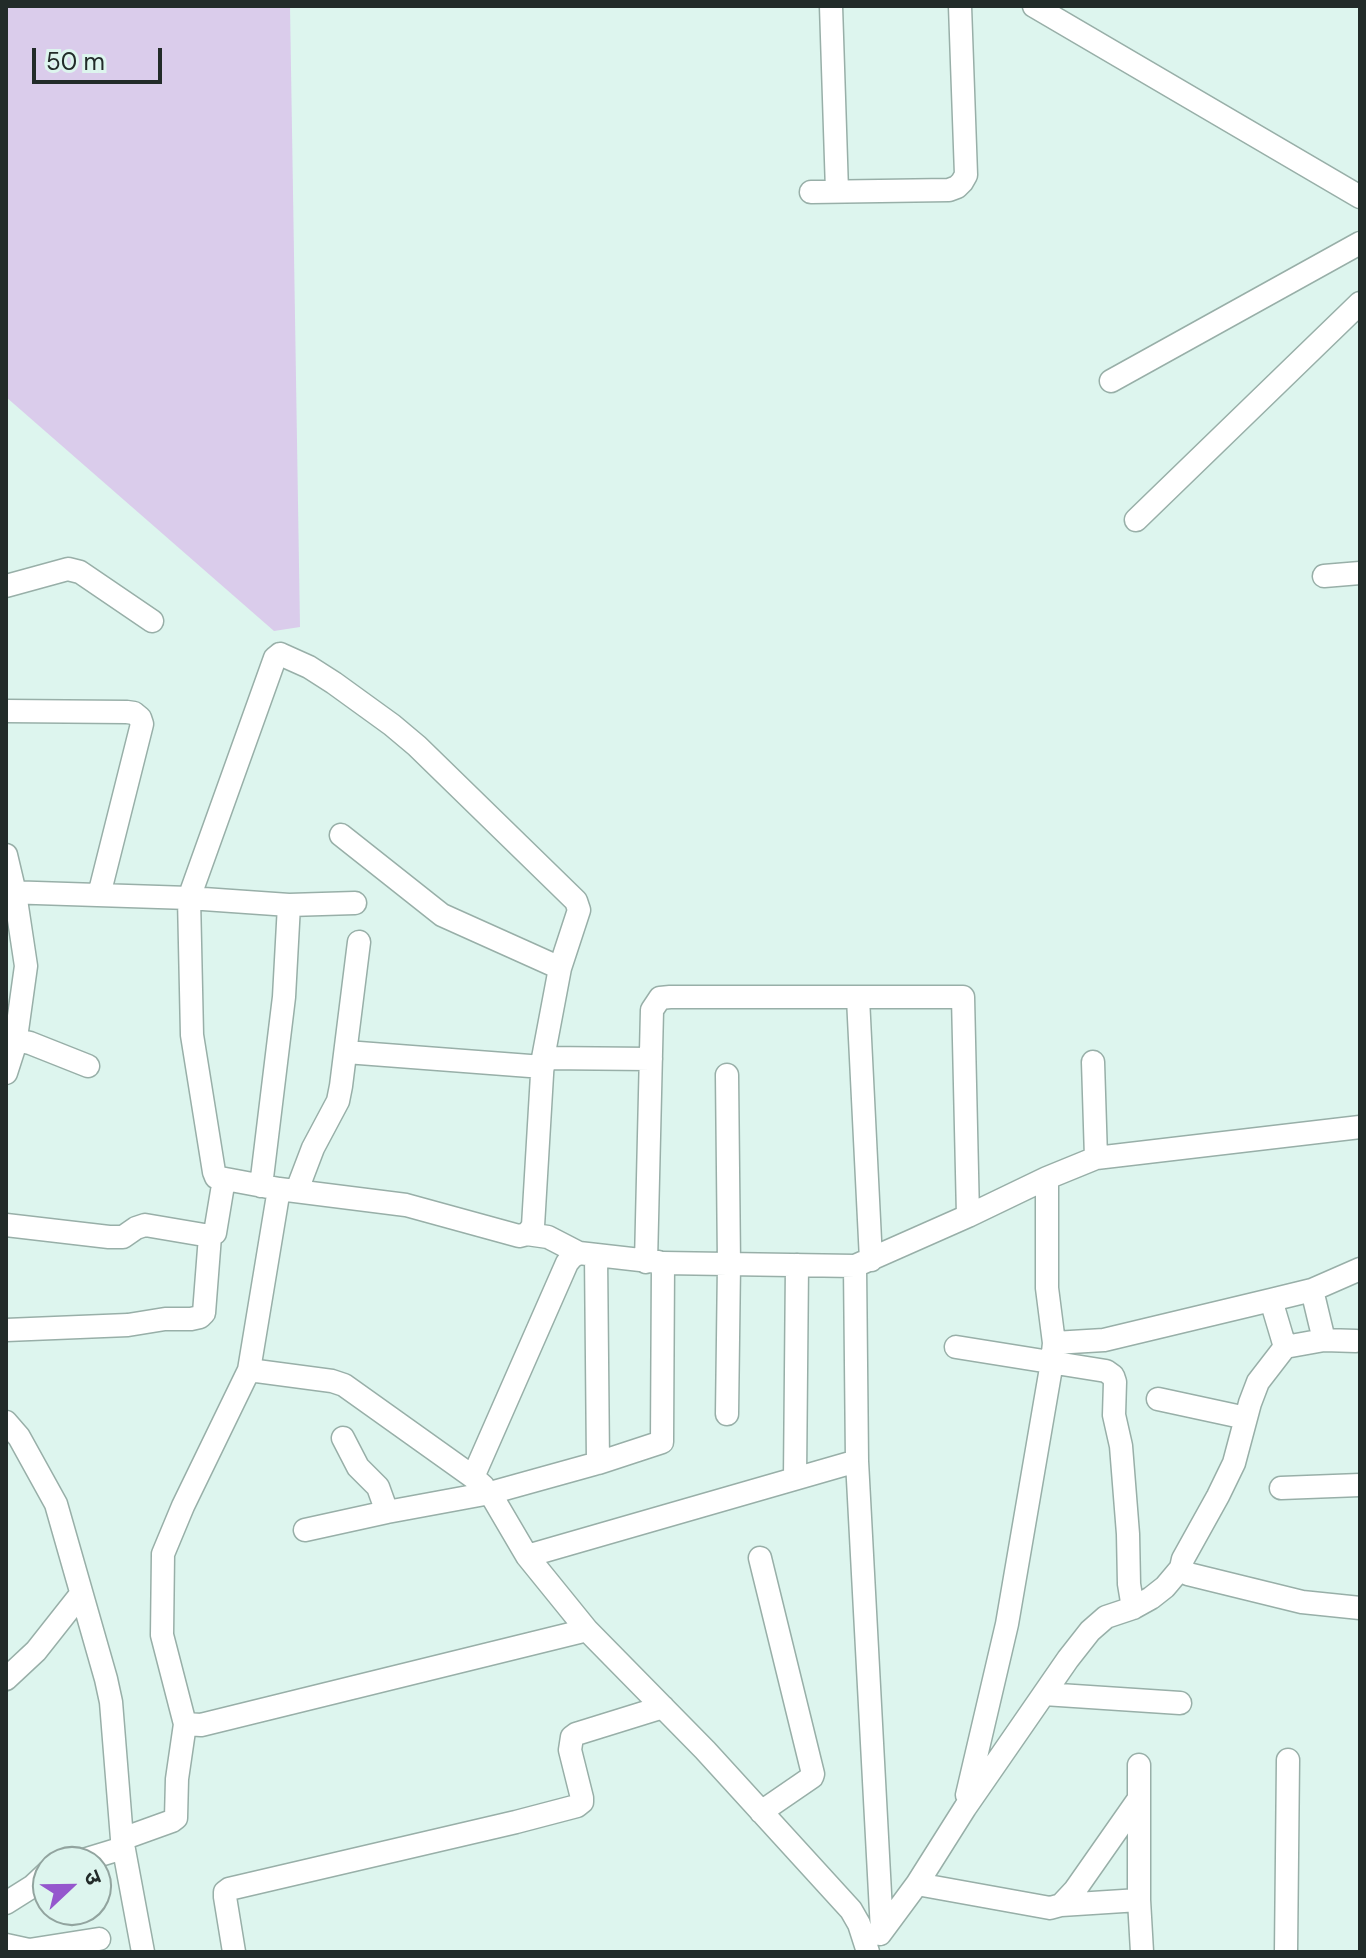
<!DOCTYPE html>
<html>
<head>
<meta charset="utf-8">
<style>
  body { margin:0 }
  #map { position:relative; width:1366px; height:1958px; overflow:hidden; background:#ddf5ee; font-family:"DM Sans","Noto Sans Devanagari",sans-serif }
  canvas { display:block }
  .frame { position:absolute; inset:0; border:8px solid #222b29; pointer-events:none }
  .north { position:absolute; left:32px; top:1846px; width:80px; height:80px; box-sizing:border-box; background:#ddf5ee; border:2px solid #92a49f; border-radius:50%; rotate:68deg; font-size:22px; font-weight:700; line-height:32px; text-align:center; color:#222b29 }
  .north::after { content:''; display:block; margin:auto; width:28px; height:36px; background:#9557cd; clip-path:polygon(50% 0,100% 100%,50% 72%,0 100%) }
  .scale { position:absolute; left:32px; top:48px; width:130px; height:36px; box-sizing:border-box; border:4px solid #222b29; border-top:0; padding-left:10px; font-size:24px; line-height:28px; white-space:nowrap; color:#222b29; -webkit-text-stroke:6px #ddf5ee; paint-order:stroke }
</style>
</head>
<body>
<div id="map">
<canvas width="1366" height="1958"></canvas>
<div class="frame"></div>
<div class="north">उ</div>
<div class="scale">50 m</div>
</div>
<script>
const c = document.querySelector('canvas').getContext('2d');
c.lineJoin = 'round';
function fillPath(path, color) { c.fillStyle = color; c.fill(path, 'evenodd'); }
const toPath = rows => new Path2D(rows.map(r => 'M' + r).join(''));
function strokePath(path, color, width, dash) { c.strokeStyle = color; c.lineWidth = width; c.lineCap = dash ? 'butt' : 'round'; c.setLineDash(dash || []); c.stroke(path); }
fillPath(toPath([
  [6,6,290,6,300,627,274,631,6,397]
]), '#dacceb');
const minor = toPath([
  [831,6,837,191],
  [1034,6,1360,197],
  [811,192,949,190,957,187,962,182,966,175,960,6],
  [1111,381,1360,243],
  [1136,520,1360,303],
  [1324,576,1360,573],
  [6,586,68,569,80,572,152,621],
  [280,654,309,667,334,683,392,725,417,746,576,901,579,910,560,968,543,1058,533,1226,527,1234,519,1236,406,1205,279,1189,220,1178,216,1177,214,1172,192,1035,189,898,275,658,280,654],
  [6,711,127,712,134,713,140,718,142,724,99,895],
  [341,835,442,915,560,968],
  [6,855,15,893,26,966,15,1045,6,1073],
  [6,892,189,898,289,905,355,903],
  [858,998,871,1260],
  [16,1040,30,1043,88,1066],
  [346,1052,543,1067],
  [543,1058,651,1059],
  [727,1075,729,1264,727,1414],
  [1096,1158,1360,1127],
  [261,1186,284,997,289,905],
  [297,1190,313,1148,338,1101,341,1086,359,942],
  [6,1225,109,1237,123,1237,136,1228,145,1225,210,1236,215,1233,224,1179],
  [527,1234,548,1237,579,1253],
  [596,1255,598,1463],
  [646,1262,652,1010,660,998,670,997,963,997,968,1216],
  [855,1266,968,1216,1047,1178,1096,1158,1093,1062],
  [1312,1290,1324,1340],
  [6,1330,128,1325,165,1319,191,1319,200,1317,204,1313,210,1236],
  [1054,1343,1104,1340,1271,1300,1312,1290,1360,1269],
  [956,1347,1106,1371,1113,1376,1115,1382,1114,1415,1121,1446,1128,1534,1129,1584,1133,1608],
  [1285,1347,1324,1340,1356,1341],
  [249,1370,279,1189],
  [1158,1399,1246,1418],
  [6,1422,19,1437,56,1504,106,1679,111,1702,122,1839,143,1952],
  [343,1438,358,1467,378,1487,387,1512],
  [857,1461,527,1556,587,1630,705,1750,851,1910,859,1924,868,1952],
  [473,1477,344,1385,332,1381,249,1370,183,1506,163,1554,162,1635,185,1724,201,1725,587,1630],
  [795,1478,797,1265],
  [483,1486,473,1477,567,1263,572,1257,579,1253,658,1262],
  [1281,1488,1360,1485],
  [305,1530,387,1512,490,1493],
  [527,1556,490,1493,598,1463,662,1442,663,1263,855,1266,857,1461,882,1931],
  [760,1558,813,1774,812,1777,761,1812],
  [1181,1568,1188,1574,1302,1602,1360,1608],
  [6,1679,36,1651,81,1594],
  [1044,1694,1180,1703],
  [1139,1765,1139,1900,1142,1952],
  [967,1795,1007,1624,1052,1362,1054,1343,1047,1288,1047,1178],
  [122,1839,172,1821,176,1818,177,1779,185,1724],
  [77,1862,123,1848],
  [917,1884,1050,1908,1061,1905,1075,1890,1138,1800],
  [6,1903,33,1886,48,1872],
  [1061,1905,1139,1900],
  [880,1934,917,1884,965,1808,1068,1659,1090,1631,1106,1617,1133,1608,1151,1598,1165,1587,1181,1568,1183,1559,1218,1496,1234,1463,1250,1403,1258,1382,1285,1347,1271,1300],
  [6,1945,29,1950,99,1939],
  [234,1952,225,1897,225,1892,229,1889,516,1822,577,1806,582,1802,582,1798,570,1750,572,1737,576,1734,663,1707],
  [1286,1952,1288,1760]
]);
strokePath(minor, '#98afa8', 25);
strokePath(minor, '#fff', 22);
</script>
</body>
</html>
